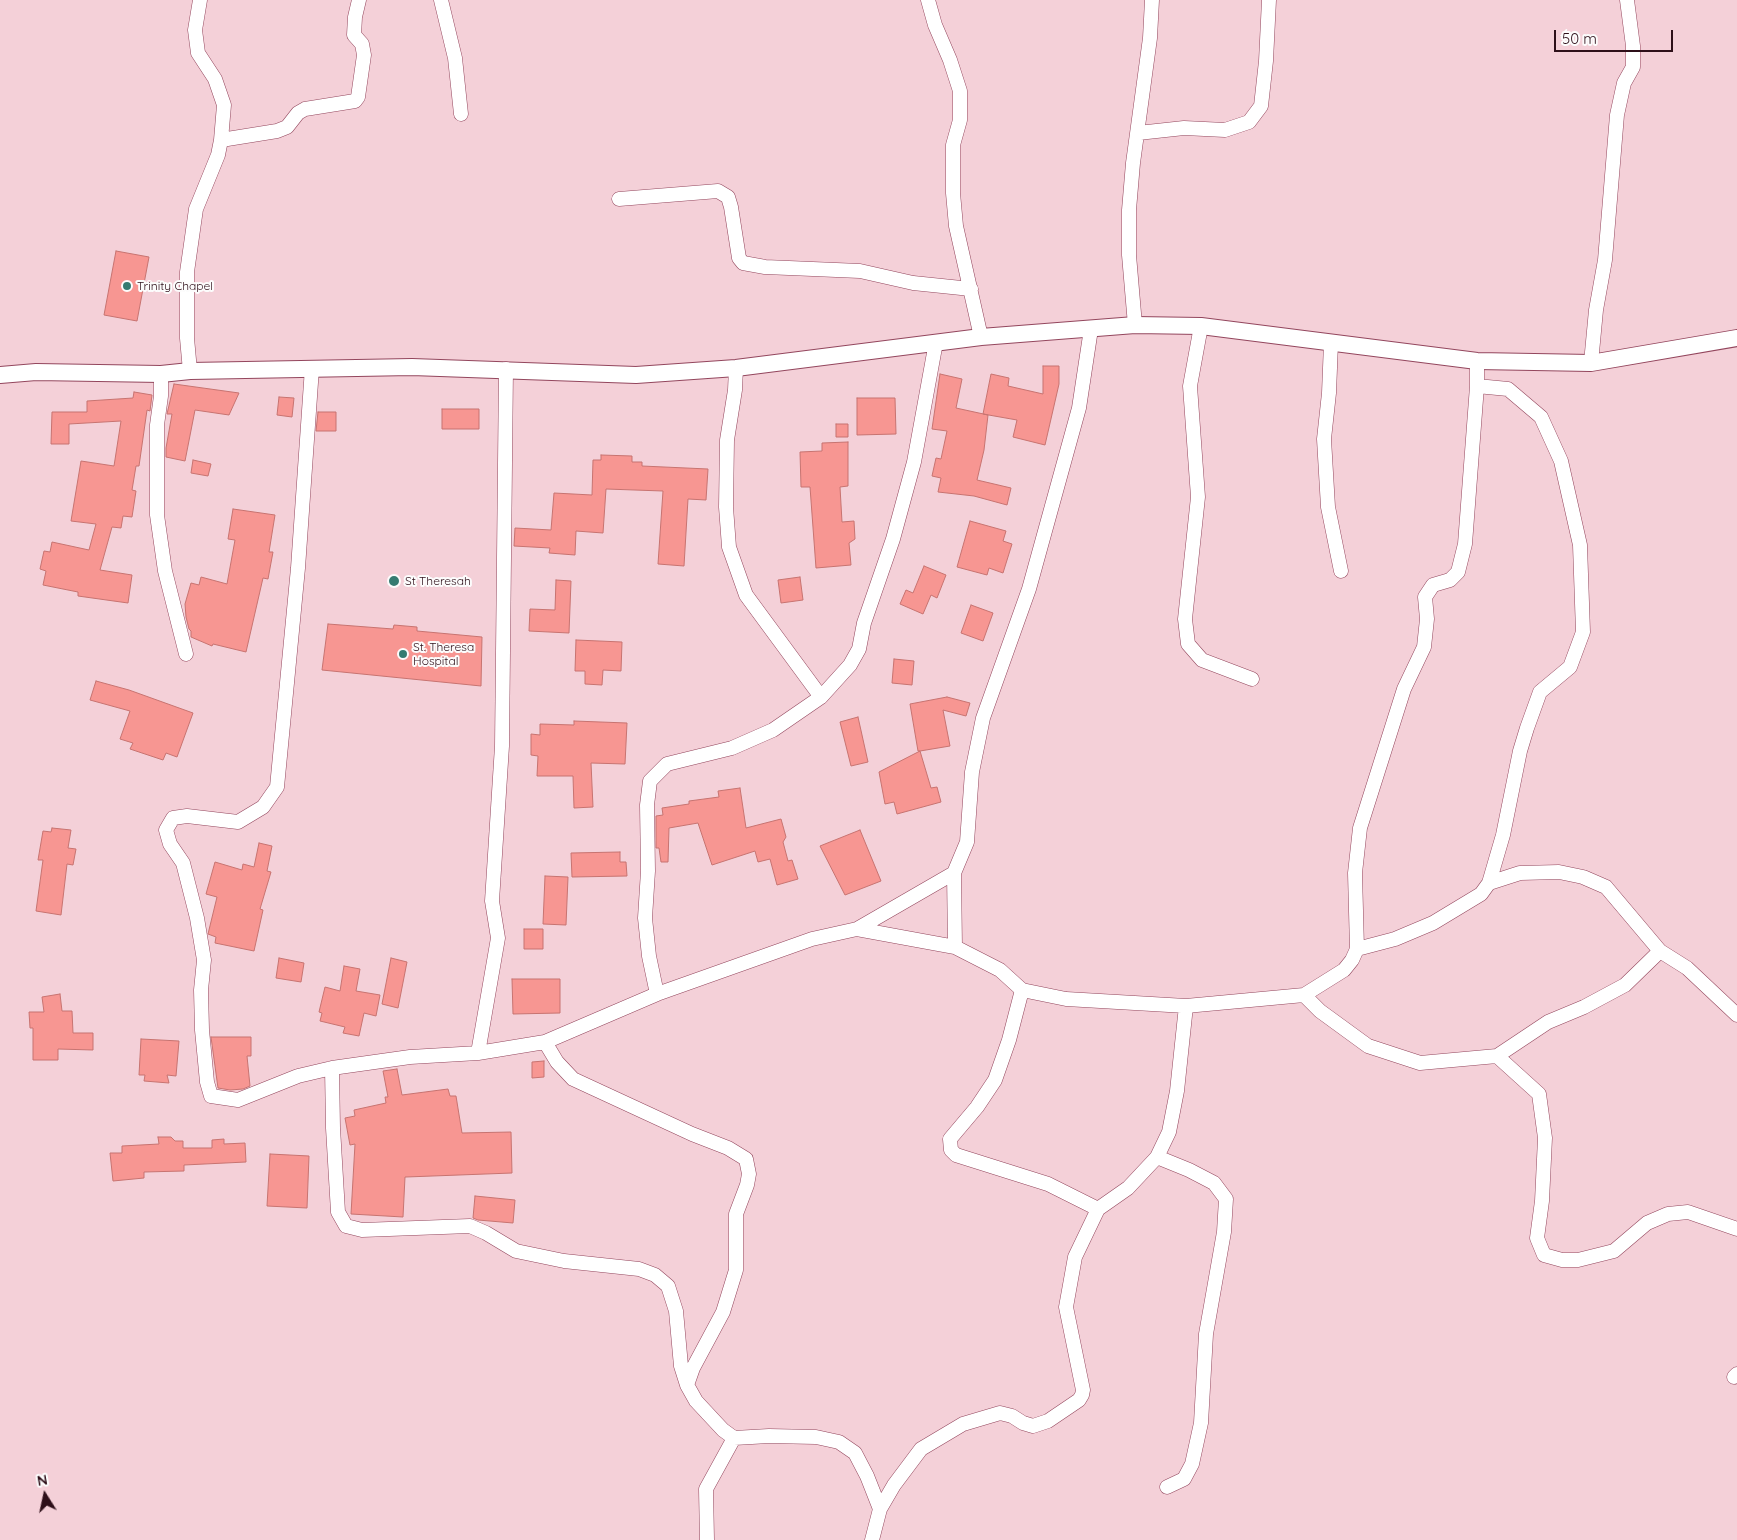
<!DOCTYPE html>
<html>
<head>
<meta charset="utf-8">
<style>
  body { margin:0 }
  #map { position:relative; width:1737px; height:1540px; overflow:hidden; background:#f4d0d8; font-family:Quicksand,sans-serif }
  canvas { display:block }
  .north { position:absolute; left:20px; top:1470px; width:50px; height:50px; -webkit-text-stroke:4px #fcfcfc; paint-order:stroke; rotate:350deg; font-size:14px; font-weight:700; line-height:20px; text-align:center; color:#2e0f19 }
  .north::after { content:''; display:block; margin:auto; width:18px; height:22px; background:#2e0f19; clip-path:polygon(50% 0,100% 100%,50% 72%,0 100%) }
  .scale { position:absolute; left:1554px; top:30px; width:119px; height:22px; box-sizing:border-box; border:2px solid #2e0f19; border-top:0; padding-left:6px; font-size:15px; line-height:18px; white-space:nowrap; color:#2e0f19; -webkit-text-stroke:4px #fcfcfc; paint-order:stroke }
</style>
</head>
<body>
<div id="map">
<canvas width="1737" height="1540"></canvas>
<div class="north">N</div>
<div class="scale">50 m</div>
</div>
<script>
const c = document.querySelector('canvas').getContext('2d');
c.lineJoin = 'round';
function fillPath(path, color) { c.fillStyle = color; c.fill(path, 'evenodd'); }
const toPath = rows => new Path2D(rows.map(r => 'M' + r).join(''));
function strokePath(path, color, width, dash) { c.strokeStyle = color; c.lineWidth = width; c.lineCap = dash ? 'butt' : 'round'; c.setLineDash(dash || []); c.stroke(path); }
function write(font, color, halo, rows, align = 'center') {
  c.font = font + ' Quicksand,sans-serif'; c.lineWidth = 4; c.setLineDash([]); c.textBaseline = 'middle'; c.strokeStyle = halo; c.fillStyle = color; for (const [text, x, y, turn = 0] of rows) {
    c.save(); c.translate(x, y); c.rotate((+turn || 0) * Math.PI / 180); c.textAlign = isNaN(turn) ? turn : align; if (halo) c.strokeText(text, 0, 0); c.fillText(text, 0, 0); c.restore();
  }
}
const building = toPath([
  [116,251,149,257,137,321,104,315,116,251],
  [1043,366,1059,366,1059,384,1045,445,1013,437,1017,420,983,414,991,374,1009,378,1008,386,1043,394,1043,366],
  [940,374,962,379,956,408,988,415,984,450,977,480,1011,488,1007,505,974,496,938,492,941,478,932,476,936,458,941,459,947,431,932,429,940,374],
  [174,384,239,393,229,415,195,410,185,461,166,457,166,448,172,414,167,414,174,384],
  [134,392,152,395,150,411,147,410,139,466,136,466,132,490,136,491,132,517,123,516,121,528,112,527,100,570,132,575,128,603,78,596,78,592,43,585,46,571,40,569,44,551,50,552,52,542,89,550,96,524,71,521,81,461,114,466,121,421,69,424,69,444,51,444,52,412,87,412,87,401,133,398,134,392],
  [279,397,294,398,292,417,277,415,279,397],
  [857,398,895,398,896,434,857,435,857,398],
  [442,409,479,409,479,429,442,429,442,409],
  [318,412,336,412,336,431,316,431,318,412],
  [836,424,848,424,848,437,836,437,836,424],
  [848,442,848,486,840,487,842,522,854,521,855,539,849,543,851,565,816,568,810,487,801,487,800,452,822,451,822,443,848,442],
  [601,455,632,456,632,462,642,462,642,466,708,469,706,500,688,499,684,566,658,564,663,491,606,489,603,533,576,531,575,555,549,553,550,548,514,546,515,528,551,530,554,493,592,495,593,460,601,460,601,455],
  [193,460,211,464,208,476,191,473,193,460],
  [233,509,275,515,269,552,273,552,268,579,263,578,246,652,213,644,212,646,191,637,191,631,189,629,186,617,185,604,191,583,199,585,201,577,227,584,235,540,228,539,233,509],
  [970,521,1006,531,1003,541,1012,544,1003,573,989,568,987,575,957,567,970,521],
  [924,566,946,575,937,598,931,595,923,614,900,604,906,590,913,593,924,566],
  [800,577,803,600,781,603,778,580,800,577],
  [556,580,571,581,569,633,529,631,530,609,555,610,556,580],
  [971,605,993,613,983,641,961,633,971,605],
  [328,624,393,629,394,625,417,627,417,631,482,637,481,686,322,670,328,624],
  [576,640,622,642,621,671,603,670,602,685,585,684,585,671,575,671,576,640],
  [894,659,914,661,912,685,892,683,894,659],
  [96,681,129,690,193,713,177,757,166,753,163,760,130,749,133,743,120,739,130,711,90,700,96,681],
  [947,697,970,703,966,716,943,710,950,746,920,751,931,788,937,787,941,802,897,814,894,802,885,804,879,772,920,751,918,751,910,704,947,697],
  [858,717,868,762,851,766,840,722,858,717],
  [574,721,627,723,625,764,591,763,593,807,574,808,573,776,537,776,538,756,531,755,531,734,540,735,540,724,574,725,574,721],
  [740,788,746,828,781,819,786,837,783,842,788,861,792,860,798,879,777,885,770,859,758,862,755,851,712,865,698,823,669,828,668,862,661,862,659,848,656,848,656,816,663,815,662,808,689,804,689,801,719,797,718,791,740,788],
  [52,828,71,830,68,848,76,849,73,865,67,864,61,915,36,911,43,860,38,860,43,831,51,832,52,828],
  [860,830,881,881,845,895,820,846,860,830],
  [259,843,272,846,267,871,271,872,260,909,263,910,254,951,215,943,216,937,208,934,217,897,206,894,215,862,242,870,243,864,254,867,259,843],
  [620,852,620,862,626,862,627,876,572,877,571,853,620,852],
  [545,876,568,877,566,925,543,924,545,876],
  [524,929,543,929,543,949,524,949,524,929],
  [279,958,304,963,301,982,276,978,279,958],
  [391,958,407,962,398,1008,382,1004,391,958],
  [344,966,360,969,356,991,380,995,376,1016,364,1013,359,1036,343,1033,345,1027,320,1021,322,1013,319,1012,325,987,340,991,344,966],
  [512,979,560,979,560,1013,513,1014,512,979],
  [60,994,62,1011,72,1011,73,1033,93,1033,93,1050,58,1049,58,1060,33,1060,33,1028,30,1028,29,1012,44,1012,42,997,60,994],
  [211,1037,251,1037,251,1056,247,1056,250,1086,243,1089,230,1090,218,1088,211,1037],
  [141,1039,179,1041,176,1076,167,1075,169,1083,144,1081,145,1075,139,1075,141,1039],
  [544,1061,544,1077,532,1078,532,1062,544,1061],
  [397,1069,402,1095,448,1089,450,1096,456,1096,462,1133,511,1132,512,1173,406,1177,405,1177,403,1217,351,1214,355,1144,350,1145,345,1118,355,1116,354,1110,386,1103,385,1097,388,1097,383,1071,397,1069],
  [158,1137,171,1137,175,1141,183,1141,183,1148,212,1148,212,1140,224,1139,224,1144,245,1143,246,1162,184,1165,184,1171,144,1172,144,1178,113,1181,110,1153,122,1153,122,1146,159,1144,158,1137],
  [270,1154,309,1156,307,1208,267,1206,270,1154],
  [475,1196,515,1200,513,1223,478,1220,473,1218,475,1196]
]);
fillPath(building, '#f79692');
strokePath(building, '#c77370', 1);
const minor = toPath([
  [441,0,455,58,461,114],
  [928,0,935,25,950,60,960,91,960,120,953,145,953,193,956,226,981,337],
  [1138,133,1184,128,1225,130,1249,122,1261,106,1266,61,1269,0],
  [221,140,277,131,287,127,298,113,305,109,355,101,358,97,364,55,362,44,354,35,355,17,359,0],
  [619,199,718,191,728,197,731,207,739,258,743,263,765,267,860,271,913,283,971,289],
  [1135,325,1129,255,1129,210,1133,163,1150,38,1152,0],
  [1201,326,1190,386,1198,497,1185,619,1188,644,1202,660,1252,679],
  [1331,343,1329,393,1324,439,1328,507,1341,571],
  [1591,363,1596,310,1605,260,1617,115,1624,83,1633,67,1633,46,1627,0],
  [312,368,298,568,277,787,263,807,238,822,187,816,173,818,166,830,170,844,183,863,197,918,204,960,201,990,202,1030,207,1082,211,1096,238,1100,298,1076,332,1068,410,1057,478,1053,545,1042,657,994,812,939,857,929,955,947,1000,970,1022,990,1066,999,1186,1006,1304,995,1320,1011,1368,1046,1420,1063,1497,1056,1548,1022,1584,1007,1625,985,1660,951,1687,968,1737,1015],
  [736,368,735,390,727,440,726,507,729,547,746,595,821,697],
  [190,371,187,338,187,272,196,209,218,155,221,140,224,105,215,79,198,53,195,30,200,0],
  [161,374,161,396,157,425,157,515,165,571,186,654],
  [1489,883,1520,873,1559,872,1583,877,1606,887,1660,951],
  [857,929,954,873],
  [955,947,954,873,967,842,972,772,983,718,1029,589,1079,408,1091,329],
  [1357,949,1395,939,1433,923,1481,894,1489,883,1503,835,1520,751,1527,728,1540,692,1570,667,1583,632,1580,545,1561,461,1541,417,1508,389,1477,386],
  [1022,990,1009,1040,995,1080,977,1107,950,1139,951,1150,956,1155,1048,1184,1098,1209],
  [657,994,649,956,645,918,648,871,647,805,650,781,667,764,732,748,773,730,821,697,850,665,859,649,864,623,893,539,914,462,936,342],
  [1304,995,1344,970,1352,960,1357,949,1355,873,1360,828,1404,689,1424,647,1427,619,1425,597,1433,585,1450,580,1458,572,1465,544,1477,386,1477,361],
  [545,1042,557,1062,573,1079,692,1134,728,1148,746,1159,749,1174,747,1185,736,1214,736,1270,723,1312,693,1368,687,1385],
  [478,1053,498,938,492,901,502,746,506,369],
  [1497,1056,1539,1094,1545,1138,1542,1201,1537,1238,1544,1255,1562,1260,1578,1260,1614,1251,1647,1223,1668,1214,1688,1212,1737,1229],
  [332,1068,333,1128,338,1212,346,1226,362,1230,470,1226,486,1233,516,1251,564,1261,639,1269,655,1275,668,1286,676,1311,681,1366,687,1385,696,1401,723,1430,734,1438,769,1436,816,1437,839,1442,855,1453,867,1476,880,1509],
  [1157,1157,1189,1170,1214,1183,1226,1199,1224,1232,1206,1334,1201,1423,1192,1464,1184,1479,1167,1487],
  [1734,1377,1737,1374],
  [707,1540,706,1489,734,1438],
  [872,1540,880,1509,894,1485,921,1449,963,1424,1000,1413,1012,1416,1023,1423,1033,1426,1048,1421,1079,1400,1082,1395,1083,1390,1066,1307,1075,1257,1098,1209,1128,1188,1157,1157,1169,1132,1177,1091,1186,1006]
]);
const tertiary = toPath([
  [0,375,36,372,161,374,190,371,412,367,636,375,736,368,981,337,1135,325,1201,326,1477,361,1591,363,1737,338]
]);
strokePath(minor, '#93465d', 15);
strokePath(tertiary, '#93465d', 18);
strokePath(minor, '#fff', 14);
strokePath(tertiary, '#fff', 16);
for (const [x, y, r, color] of [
  [127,286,5,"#357b71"],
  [394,581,6,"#357b71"],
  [403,654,5,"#357b71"]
]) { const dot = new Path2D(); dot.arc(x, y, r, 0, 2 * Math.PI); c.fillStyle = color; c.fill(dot); strokePath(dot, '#fcfcfc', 2); }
write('12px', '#2e0f19', '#fcfcfc', [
  ["Trinity Chapel",137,286],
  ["St Theresah",405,581],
  ["St. Theresa",413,647],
  ["Hospital",413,661]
], 'left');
</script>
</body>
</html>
